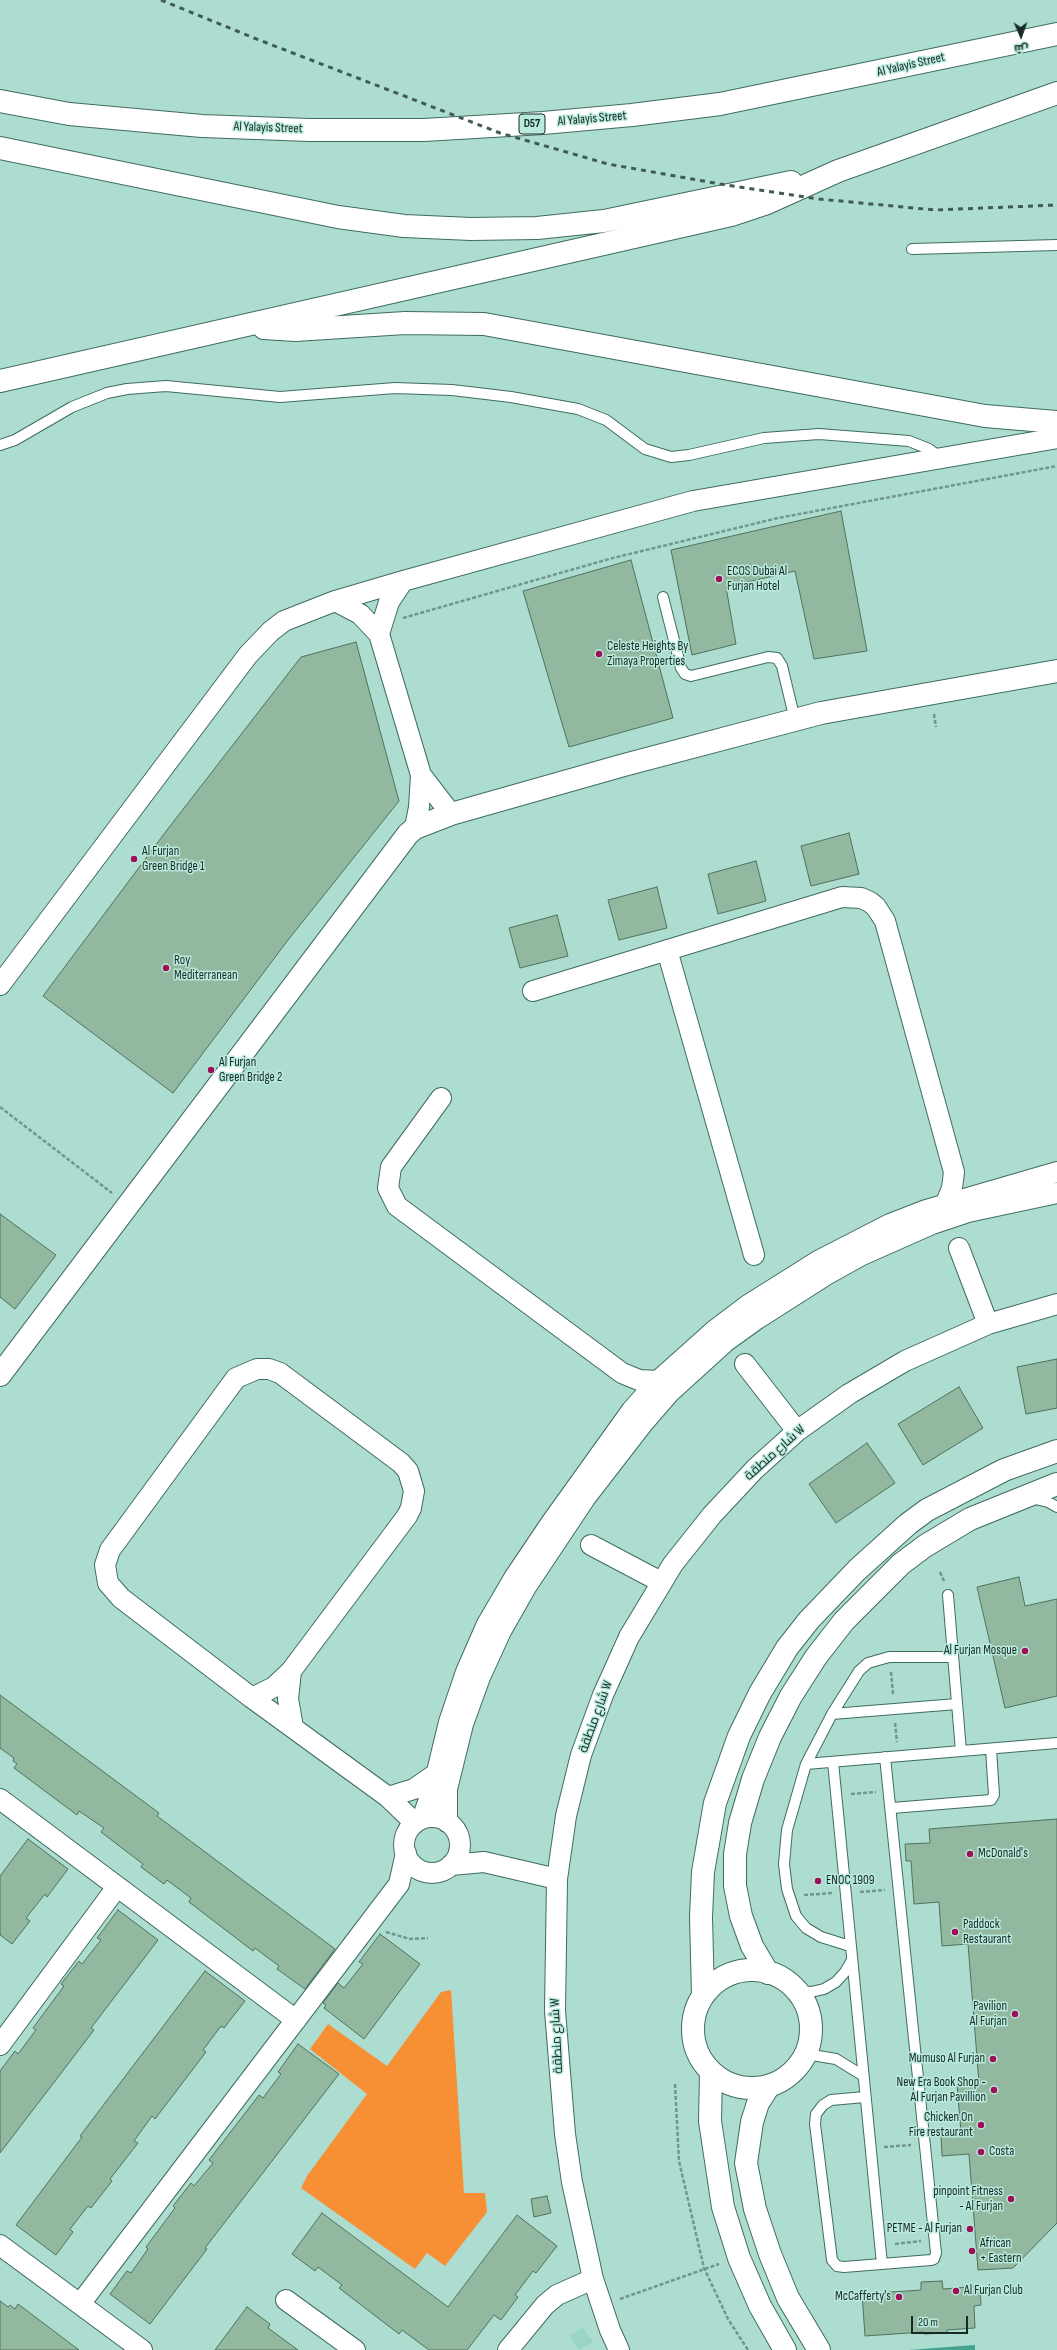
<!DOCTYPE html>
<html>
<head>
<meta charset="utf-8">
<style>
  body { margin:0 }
  #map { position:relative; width:1057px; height:2350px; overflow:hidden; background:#adddd0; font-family:"Sofia Sans Condensed",Cairo,sans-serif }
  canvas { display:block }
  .north { position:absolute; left:1001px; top:16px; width:40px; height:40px; -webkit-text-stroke:3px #b9eadd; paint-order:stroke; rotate:178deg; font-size:11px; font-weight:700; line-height:16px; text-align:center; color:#172a25 }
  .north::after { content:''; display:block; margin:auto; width:14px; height:18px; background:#172a25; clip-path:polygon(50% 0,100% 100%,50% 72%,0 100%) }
  .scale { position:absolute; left:911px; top:2316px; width:57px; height:18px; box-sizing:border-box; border:2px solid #172a25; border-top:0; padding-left:5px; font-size:12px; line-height:14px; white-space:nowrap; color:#172a25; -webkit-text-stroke:3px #b9eadd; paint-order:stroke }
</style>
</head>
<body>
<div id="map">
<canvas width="1057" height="2350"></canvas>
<div class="north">ش</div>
<div class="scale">20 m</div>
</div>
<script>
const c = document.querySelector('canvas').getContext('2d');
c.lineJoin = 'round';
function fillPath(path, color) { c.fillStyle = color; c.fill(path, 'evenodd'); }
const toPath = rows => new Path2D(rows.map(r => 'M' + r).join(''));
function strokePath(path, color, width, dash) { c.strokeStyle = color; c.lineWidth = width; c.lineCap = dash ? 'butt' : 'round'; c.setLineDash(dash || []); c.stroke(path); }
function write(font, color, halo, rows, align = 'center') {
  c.font = font + ' "Sofia Sans Condensed",Cairo,sans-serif'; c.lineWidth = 3; c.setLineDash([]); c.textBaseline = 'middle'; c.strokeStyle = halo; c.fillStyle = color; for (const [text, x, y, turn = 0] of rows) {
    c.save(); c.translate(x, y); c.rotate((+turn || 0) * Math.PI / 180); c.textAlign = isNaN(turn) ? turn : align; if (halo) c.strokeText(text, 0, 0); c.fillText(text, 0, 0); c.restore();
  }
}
fillPath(toPath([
  [583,2327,593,2342,579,2350,570,2336]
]), '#9ad4c4');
fillPath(toPath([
  [451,1990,464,2193,485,2193,487,2212,445,2266,427,2253,415,2269,301,2188,307,2176,367,2094,310,2049,328,2024,387,2066,441,1992]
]), '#f78f35');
fillPath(toPath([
  [975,2345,975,2350,908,2350]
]), '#42a48f');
const building = toPath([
  [841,511,867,651,814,659,795,571,726,587,736,644,692,655,671,550,841,511],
  [631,560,673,718,569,747,523,591,631,560],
  [356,642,399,801,288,940,173,1093,43,996,167,830,301,657,356,642],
  [849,833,859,874,811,886,801,846,849,833],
  [756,861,766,901,718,914,708,874,756,861],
  [657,887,667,928,619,940,608,900,657,887],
  [557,915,568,956,520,968,509,928,557,915],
  [0,1214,56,1255,15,1309,0,1297,0,1214],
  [1057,1359,1057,1408,1026,1414,1017,1367,1057,1359],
  [959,1387,983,1428,923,1465,898,1424,959,1387],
  [867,1443,895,1483,836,1523,809,1484,867,1443],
  [1019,1577,1025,1606,1057,1599,1057,1696,1005,1708,977,1587,1019,1577],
  [0,1695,159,1813,157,1816,335,1949,305,1989,277,1969,279,1966,255,1948,253,1951,189,1902,191,1898,167,1880,164,1884,141,1867,143,1864,101,1832,104,1828,79,1811,77,1815,14,1768,17,1764,13,1761,14,1758,0,1748,0,1695],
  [1057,1819,1057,2223,1013,2268,978,2270,969,2154,942,2156,941,2134,961,2133,957,2084,979,2083,968,1944,942,1946,939,1902,914,1904,911,1861,906,1861,905,1844,930,1843,929,1829,1057,1819],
  [28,1839,68,1869,47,1897,45,1894,26,1918,30,1921,12,1944,0,1935,0,1876,28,1839],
  [118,1910,158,1940,91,2028,94,2030,0,2153,0,2071,15,2051,18,2054,36,2030,33,2028,64,1986,61,1984,79,1961,82,1964,101,1940,97,1938,118,1910],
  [380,1934,420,1964,364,2039,324,2008,326,2005,323,2003,338,1983,344,1988,363,1964,359,1962,380,1934],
  [205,1971,245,2001,224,2028,221,2026,203,2050,206,2052,155,2119,152,2116,134,2141,138,2143,110,2179,112,2181,91,2208,88,2206,70,2229,73,2232,56,2255,16,2225,82,2137,80,2136,205,1971],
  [298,2044,339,2074,205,2248,207,2249,150,2324,110,2294,127,2271,131,2273,148,2249,146,2247,175,2208,173,2206,191,2183,194,2186,213,2163,209,2160,259,2095,263,2098,281,2074,278,2072,298,2044],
  [547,2196,551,2213,534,2217,531,2199,547,2196],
  [322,2213,448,2307,517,2215,557,2246,536,2273,533,2271,515,2295,518,2297,501,2320,494,2315,467,2350,429,2350,402,2330,399,2334,339,2288,342,2285,318,2267,315,2271,292,2254,322,2213],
  [942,2281,943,2289,980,2286,981,2305,974,2306,975,2328,947,2330,947,2333,924,2334,923,2332,865,2336,862,2294,921,2290,921,2282,942,2281],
  [0,2301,8,2307,10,2305,15,2309,18,2304,79,2350,0,2350,0,2301],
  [247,2307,270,2324,268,2328,298,2350,215,2350,247,2307]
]);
fillPath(building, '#93b8a0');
strokePath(building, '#4f725c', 1);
const lane = toPath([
  [912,249,1057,245],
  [0,445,15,440,72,407,107,393,127,389,166,386,280,397,395,388,452,390,511,397,578,409,606,420,645,449,671,457,689,455,764,438,819,434,909,441,929,449,941,458],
  [663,597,681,668,685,674,691,676,768,657,777,658,782,666,795,720],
  [1031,1498,1048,1502,1057,1507],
  [948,1595,961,1751],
  [832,1714,957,1704],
  [833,1762,882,2264],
  [806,1764,1057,1743],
  [892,1808,991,1800,994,1795,991,1749],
  [850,1946,821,1937,806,1928,796,1916,787,1889,784,1864,787,1830,806,1764,832,1714,859,1671,868,1663,889,1657,953,1657],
  [797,1991,811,1992,824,1989,836,1982,845,1972,852,1960],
  [806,2054,836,2059,862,2075],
  [865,2097,831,2100,823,2105,816,2114,815,2124,832,2260,837,2266,844,2267,931,2260,934,2259,936,2253,885,1757]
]);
const street = toPath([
  [335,601,360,614,379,634,421,775,451,814],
  [379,634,389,602,403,581],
  [415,828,419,807,421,775],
  [667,950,754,1255],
  [0,985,248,655,271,631,284,621,335,601,403,581,693,501,1057,438],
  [533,991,842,897,861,898,870,902,876,907,885,921,954,1172,952,1188,946,1203],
  [441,1098,391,1167,388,1188,397,1206,622,1373,639,1380,658,1381],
  [959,1248,988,1324],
  [745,1364,797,1431],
  [591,1545,661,1582],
  [291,1671,288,1699,293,1727],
  [252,1698,274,1687,291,1671,407,1516,411,1508,414,1491,408,1471,401,1463,280,1373,269,1369,257,1369,236,1378,110,1550,105,1565,108,1583,121,1598,252,1698,388,1797,415,1823],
  [388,1797,414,1789,437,1773],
  [0,1799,296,2020],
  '404 1845a28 28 0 1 1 56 0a28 28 0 1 1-56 0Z',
  [422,1819,433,1788,449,1722,466,1672,487,1624,514,1578,551,1523,632,1410,658,1381,715,1330,748,1305,818,1261,890,1224,926,1210,1057,1172],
  [447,1822,447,1789,463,1724,480,1677,501,1631,526,1587,586,1497,644,1422,670,1392,725,1342,757,1319,826,1275,862,1255,932,1224,968,1212,1057,1193],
  [451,1865,484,1862,557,1879],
  [0,2045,117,1887],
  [0,2245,142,2350],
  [286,2300,355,2350],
  [80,2304,399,1884,406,1853],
  [508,2350,545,2305,557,2295,593,2279],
  [619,2350,610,2330,593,2279,572,2182,565,2134,555,2011,557,1879,566,1816,581,1755,603,1695,629,1637,673,1564,712,1515,755,1469,797,1431,849,1394,905,1361,988,1324,1057,1304]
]);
const secondary = toPath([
  [0,1375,408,834,415,828,451,814,624,765,821,713,1057,671],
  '693 2029a59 59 0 1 1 118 0a59 59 0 1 1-118 0Z',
  [768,1973,752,1946,741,1916,735,1886,735,1854,740,1823,753,1779,770,1737,791,1696,816,1657,844,1621,901,1564,925,1546,970,1519,1057,1484],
  [703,1996,701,1917,703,1872,715,1803,739,1736,760,1693,787,1648,809,1620,857,1570,908,1524,927,1510,1004,1470,1057,1451],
  [711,2072,710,2121,723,2207,739,2258,760,2306,785,2350],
  [769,2086,758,2103,752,2122,746,2163,755,2209,770,2254,788,2298,819,2350]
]);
const highway = toPath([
  [0,101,69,114,202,126,309,130,424,130,543,123,632,115,720,104,1057,34],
  [0,148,338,217,404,226,471,229,537,228,604,221,791,182],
  [264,328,295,330,405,323,484,324,985,416,1057,422],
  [0,381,731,215,767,203,838,171,1057,93]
]);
strokePath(lane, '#3f6c61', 12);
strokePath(street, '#3f6c61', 22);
strokePath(secondary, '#3f6c61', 24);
strokePath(highway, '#3f6c61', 24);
strokePath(toPath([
  [403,618,609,559,778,518,1057,466],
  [934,714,936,727],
  [0,1107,112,1193],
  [940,1572,944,1581],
  [891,1672,893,1694],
  [895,1723,897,1742],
  [851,1794,876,1792],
  [860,1892,885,1890],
  [804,1895,833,1893],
  [386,1932,410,1939,428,1938],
  [675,2084,679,2161,704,2268,728,2319,748,2350],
  [884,2147,911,2145],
  [895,2244,921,2241],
  [620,2299,719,2264]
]), '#72968c', 2.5, [4, 2]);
strokePath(lane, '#fff', 10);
strokePath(street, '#fff', 20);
strokePath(secondary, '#fff', 22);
strokePath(highway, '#fff', 22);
strokePath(toPath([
  [161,0,254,38,500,133,608,164,720,184,819,199,935,210,1057,205]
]), '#405b54', 3, [5, 5]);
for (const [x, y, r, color] of [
  [719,579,4,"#9e0f5a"],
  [599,654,4,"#9e0f5a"],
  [134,859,4,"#9e0f5a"],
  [166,968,4,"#9e0f5a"],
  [211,1070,4,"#9e0f5a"],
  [1025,1651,4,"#9e0f5a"],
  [970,1854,4,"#9e0f5a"],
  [818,1881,4,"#9e0f5a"],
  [955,1932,4,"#9e0f5a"],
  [1015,2014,4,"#9e0f5a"],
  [993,2059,4,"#9e0f5a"],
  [994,2090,4,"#9e0f5a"],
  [981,2125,4,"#9e0f5a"],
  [981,2152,4,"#9e0f5a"],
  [1011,2199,4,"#9e0f5a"],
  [970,2229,4,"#9e0f5a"],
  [972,2251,4,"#9e0f5a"],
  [956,2291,4,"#9e0f5a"],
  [899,2297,4,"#9e0f5a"]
]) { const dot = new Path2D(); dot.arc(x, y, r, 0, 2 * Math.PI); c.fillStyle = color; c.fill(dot); strokePath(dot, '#b9eadd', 1.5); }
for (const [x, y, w] of [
  [532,124,26]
]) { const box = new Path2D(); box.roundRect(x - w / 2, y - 10, w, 20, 3); c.fillStyle = '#b9eadd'; c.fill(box); strokePath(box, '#172a25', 1); }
write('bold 12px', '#172a25', null, [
  ["D57",532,124]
]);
write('13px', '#172a25', '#b9eadd', [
  ["Al Yalayis Street",911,65,-13],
  ["Al Yalayis Street",592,119,-5],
  ["Al Yalayis Street",268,128,2],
  ["شارع منطقة W",775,1453,-42],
  ["شارع منطقة W",596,1717,-70],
  ["شارع منطقة W",557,2036,-93]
]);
write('13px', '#172a25', '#b9eadd', [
  ["ECOS Dubai Al",727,572],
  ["Furjan Hotel",727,587],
  ["Celeste Heights By",607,647],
  ["Zimaya Properties",607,662],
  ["Al Furjan",142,852],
  ["Green Bridge 1",142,867],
  ["Roy",174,961],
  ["Mediterranean",174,976],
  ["Al Furjan",219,1063],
  ["Green Bridge 2",219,1078],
  ["Al Furjan Mosque",1017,1651,"right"],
  ["McDonald's",978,1854],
  ["ENOC 1909",826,1881],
  ["Paddock",963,1925],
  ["Restaurant",963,1940],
  ["Pavilion",1007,2007,"right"],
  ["Al Furjan",1007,2022,"right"],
  ["Mumuso Al Furjan",985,2059,"right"],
  ["New Era Book Shop -",986,2083,"right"],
  ["Al Furjan Pavillion",986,2098,"right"],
  ["Chicken On",973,2118,"right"],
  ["Fire restaurant",973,2133,"right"],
  ["Costa",989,2152],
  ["pinpoint Fitness",1003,2192,"right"],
  ["- Al Furjan",1003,2207,"right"],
  ["PETME - Al Furjan",962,2229,"right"],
  ["African",980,2244],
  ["+ Eastern",980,2259],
  ["Al Furjan Club",964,2291],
  ["McCafferty's",891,2297,"right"]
], 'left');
</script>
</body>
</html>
